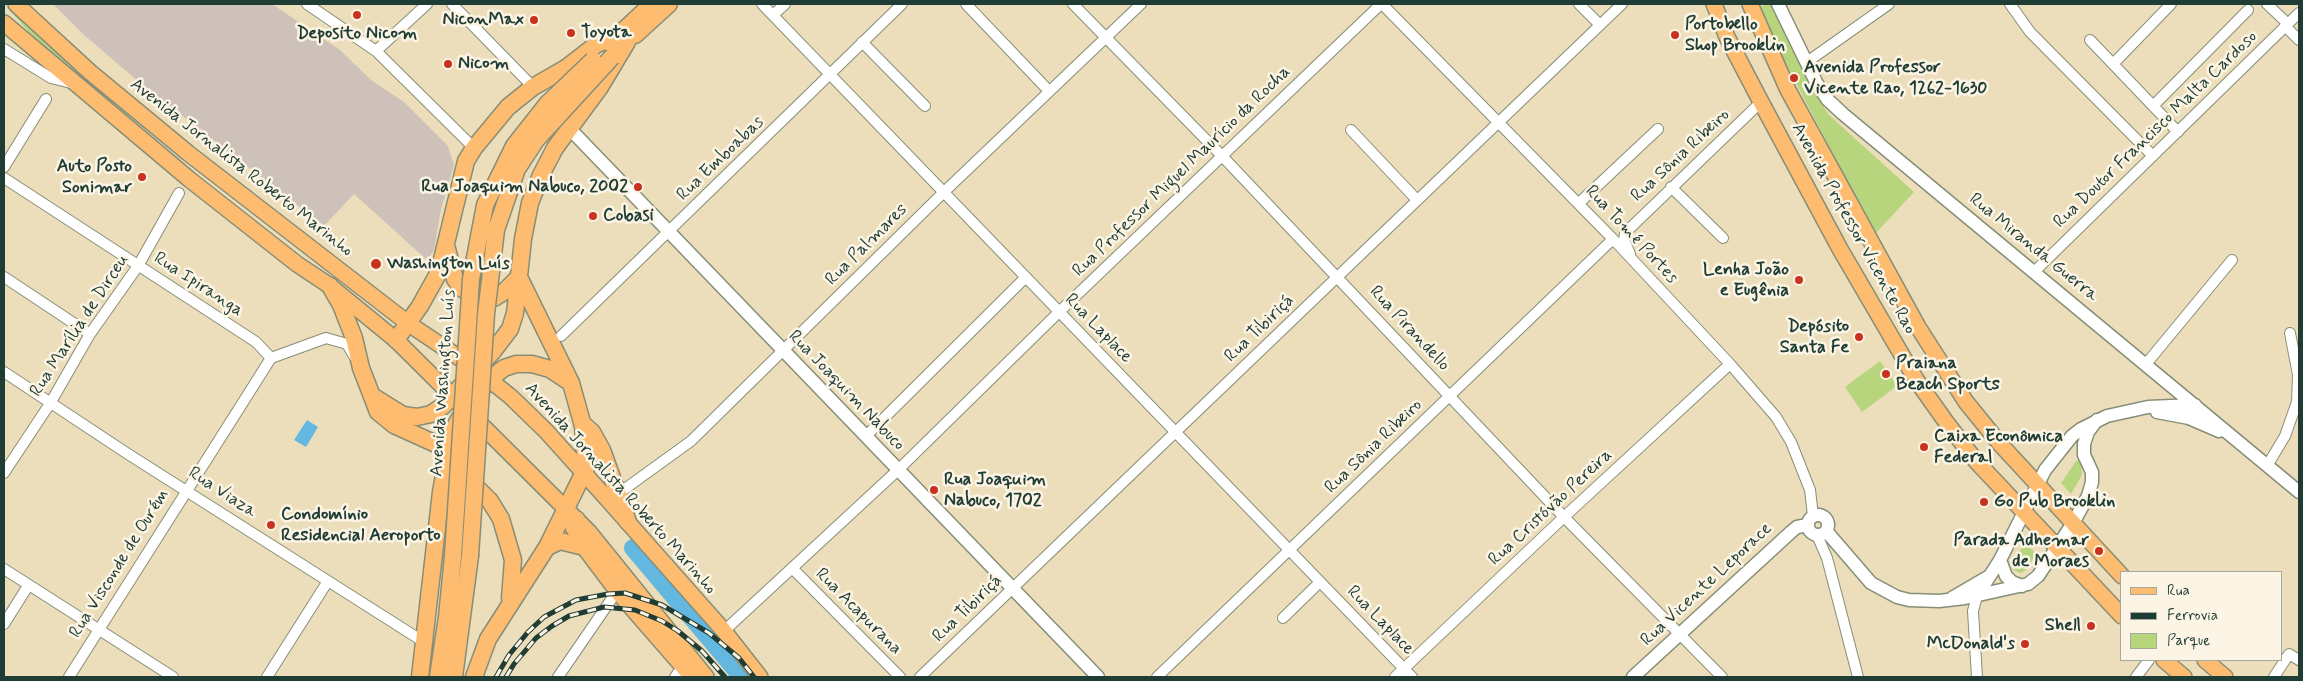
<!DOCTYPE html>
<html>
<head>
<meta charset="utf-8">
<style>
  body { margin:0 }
  #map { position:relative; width:2303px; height:681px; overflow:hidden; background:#eddebb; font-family:Mynerve,sans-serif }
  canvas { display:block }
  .frame { position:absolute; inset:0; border:5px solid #1f3d34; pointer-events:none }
  .legend { position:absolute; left:2120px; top:571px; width:162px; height:90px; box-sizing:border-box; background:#fcf5e5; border:1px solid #a4ab9e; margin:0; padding:6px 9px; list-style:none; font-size:15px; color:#1f3d34 }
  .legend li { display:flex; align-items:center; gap:10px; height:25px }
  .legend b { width:25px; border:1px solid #a4ab9e }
</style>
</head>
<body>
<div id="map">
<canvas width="2303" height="681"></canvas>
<div class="frame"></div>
<ul class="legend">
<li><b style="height:6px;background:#febc70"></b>Rua</li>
<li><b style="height:6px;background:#1f3d34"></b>Ferrovia</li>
<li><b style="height:14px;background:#b6d57c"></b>Parque</li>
</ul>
</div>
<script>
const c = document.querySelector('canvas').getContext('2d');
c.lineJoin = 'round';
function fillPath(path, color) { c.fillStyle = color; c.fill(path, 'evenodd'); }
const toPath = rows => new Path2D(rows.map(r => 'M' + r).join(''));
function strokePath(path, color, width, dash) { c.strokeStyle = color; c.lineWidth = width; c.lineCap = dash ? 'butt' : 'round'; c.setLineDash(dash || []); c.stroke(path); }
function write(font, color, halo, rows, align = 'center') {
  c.font = font + ' Mynerve,sans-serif'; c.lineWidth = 5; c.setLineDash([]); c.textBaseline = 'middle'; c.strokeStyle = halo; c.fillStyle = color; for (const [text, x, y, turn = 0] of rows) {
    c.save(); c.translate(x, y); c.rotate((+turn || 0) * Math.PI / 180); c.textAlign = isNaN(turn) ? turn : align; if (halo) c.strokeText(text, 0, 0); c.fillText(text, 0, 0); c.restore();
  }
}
fillPath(toPath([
  [53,4,272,4,340,50,371,80,404,102,448,146,454,165,441,209,434,250,427,260,354,194,324,226,140,83,83,34]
]), '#cec1b9');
fillPath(toPath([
  [4,4,88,81,390,316,389,318,91,87,29,32],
  [1766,4,1773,4,1812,88,1829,115,1914,192,1875,234,1785,62,1760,7],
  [1880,361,1897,386,1862,412,1845,387],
  [2076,461,2081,461,2082,475,2071,494,2061,483],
  [2025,542,2036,554,2025,571,2020,573,2014,570,2013,564]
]), '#b6d57c');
fillPath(toPath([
  [307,420,318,427,306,447,294,440]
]), '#64b8e0');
strokePath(toPath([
  [633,548,742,677]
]), '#64b8e0', 18);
const minor = toPath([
  [307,4,376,51,474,148],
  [452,4,533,87],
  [762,4,1412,677],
  [966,4,1049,91],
  [1073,4,1223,157,1564,517,1722,677],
  [1382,4,1613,239,1730,364,1776,417,1791,442,1810,490,1813,516],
  [1579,4,1600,25],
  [2010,4,2030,32,2153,156],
  [2267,4,2288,24],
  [773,15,785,4],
  [2285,26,2299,40],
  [2090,40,2178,132],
  [862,42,925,106],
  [4,49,51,78,75,84],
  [376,51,427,4],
  [1807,62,1889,4],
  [2113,64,2171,4],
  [2153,106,2248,10],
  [1351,130,1417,200],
  [4,167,46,99],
  [4,178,256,342,271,358],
  [1671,187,1723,238],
  [1579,203,1658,129],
  [1630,254,1624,240,1625,233,1761,102],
  [2035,271,2299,13],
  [4,277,90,334],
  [561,336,902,4],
  [2146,364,2232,260],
  [4,372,128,454,424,642],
  [866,436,1026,277],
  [2267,466,2285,436,2297,402,2298,375,2290,333],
  [4,473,51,402,90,334,138,266,179,193],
  [615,496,691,441,944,192,1141,4],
  [1817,535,1827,558,1858,677],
  [4,569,173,677],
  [793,569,900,677],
  [1283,618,1320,582],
  [4,624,28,586],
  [724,631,898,470,1059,312,1381,4],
  [69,677,271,358,326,338,347,344,354,356],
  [267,677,328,581],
  [558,677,617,591],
  [675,677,682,667],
  [920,677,1622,4],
  [1157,677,1613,239],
  [1395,677,1564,517,1730,364],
  [1977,677,1973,611,1977,596],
  [2136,677,2149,660],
  [2274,677,2289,654,2299,660]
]);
const tertiary = toPath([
  [1778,4,1816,82,1827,99,1843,114,2299,492],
  [569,128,1098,677],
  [2157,412,2189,418,2219,431],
  '1808 525a10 10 0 1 1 20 0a10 10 0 1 1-20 0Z',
  [1827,532,1871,583,1897,597,1909,600,1939,601,1965,598,2028,584,2038,576,2073,523,2088,496,2092,482,2092,472,2084,455,2084,444,2088,432,2097,420],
  [2000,560,2006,576,2012,582,2022,586],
  [1977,596,2000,560,2045,470,2072,436,2081,429,2107,416,2148,407,2195,405,2189,418],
  [1952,598,1988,577],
  [1633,677,1791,532,1797,527,1808,525]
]);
const primary = toPath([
  [16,4,90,72,188,153,409,324,476,369,511,397,546,431,609,501,724,631,760,677],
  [1714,4,1727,37,1761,102,1840,249,1917,381,1946,422,1976,461,2122,616],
  [1750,4,1788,90,1918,327,1966,402,2001,445,2122,576],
  [4,23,189,179,297,264,330,286,396,340,589,532,706,677],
  [577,519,573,527,584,547,617,591,692,677],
  [2164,660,2184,677],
  [2205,660,2225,677]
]);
const trunk = toPath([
  [635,35,669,4],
  [610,43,652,4],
  [447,249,455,279,461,288,477,298,494,298,505,291,519,277],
  [330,286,341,305,354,338,361,368,378,412,394,425,447,449],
  [396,340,420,306,439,272,466,161,474,148,508,107,533,87,566,68,597,44,618,36],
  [374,397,403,415,417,417,431,414,443,406,494,350,510,329,515,313,523,239,530,203,541,175,555,148,600,87,627,42],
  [583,424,592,432,602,450,628,522],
  [462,484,479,490,490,501,501,519,513,560,510,598],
  [547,547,560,541,584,547],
  [420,677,441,492,452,432,466,407,490,379,504,368,516,364,532,364,550,369,571,383],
  [438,677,447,617,453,556],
  [454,677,470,556],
  [474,677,488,639,547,547,586,468,583,426,571,383,519,277]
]);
strokePath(minor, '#868e78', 12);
strokePath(tertiary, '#868e78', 15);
strokePath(primary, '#868e78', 18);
strokePath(trunk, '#868e78', 19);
strokePath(minor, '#fff', 10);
strokePath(tertiary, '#fff', 12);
strokePath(primary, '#febc70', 15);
strokePath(trunk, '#febc70', 16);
const rail = toPath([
  [496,677,509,655,528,632,544,617,576,600,608,594,625,593,662,605,709,633,739,658,754,677],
  [506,677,514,664,536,638,552,626,569,616,604,607,635,610,662,621,678,631,702,651,725,677]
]);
strokePath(rail, '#1f3d34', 5);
strokePath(rail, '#fcf5e5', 3, [9]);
const trunkBridge = toPath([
  [453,556,471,279,485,205,514,146,548,103,593,60],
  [470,556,486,314,496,230,517,169,536,140,612,57]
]);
strokePath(trunkBridge, '#868e78', 19, []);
strokePath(trunkBridge, '#febc70', 16);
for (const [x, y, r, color] of [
  [357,15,5,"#c8321e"],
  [534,20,5,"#c8321e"],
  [571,33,5,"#c8321e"],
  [1675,35,5,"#c8321e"],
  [448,64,5,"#c8321e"],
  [1794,78,5,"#c8321e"],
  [142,177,5,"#c8321e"],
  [638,187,5,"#c8321e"],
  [593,216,5,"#c8321e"],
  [376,264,6,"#c8321e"],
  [1799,280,5,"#c8321e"],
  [1859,337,5,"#c8321e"],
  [1886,374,5,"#c8321e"],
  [1924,447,5,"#c8321e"],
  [934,490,5,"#c8321e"],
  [1984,502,5,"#c8321e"],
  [271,525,5,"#c8321e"],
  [2099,551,5,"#c8321e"],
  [2091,626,5,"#c8321e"],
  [2025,644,5,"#c8321e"]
]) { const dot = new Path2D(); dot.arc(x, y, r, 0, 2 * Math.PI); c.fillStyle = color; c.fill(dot); strokePath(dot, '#fcf5e5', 2); }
write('bold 18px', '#1f3d34', '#fcf5e5', [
  ["NiconMax",524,20,"right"],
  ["Portobello",1685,25],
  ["Shop Brooklin",1685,46],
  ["Toyota",581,33],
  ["Deposito Nicom",357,34,"center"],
  ["Nicom",458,64],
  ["Avenida Professor",1804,68],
  ["Vicente Rao, 1262-1630",1804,89],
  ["Auto Posto",132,167,"right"],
  ["Sonimar",132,188,"right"],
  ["Rua Joaquim Nabuco, 2002",628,187,"right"],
  ["Cobasi",603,216],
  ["Washington Luís",387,264],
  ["Lenha João",1789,270,"right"],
  ["e Eugênia",1789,291,"right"],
  ["Depósito",1849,327,"right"],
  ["Santa Fe",1849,348,"right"],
  ["Praiana",1896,364],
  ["Beach Sports",1896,385],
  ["Caixa Econômica",1934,437],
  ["Federal",1934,458],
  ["Rua Joaquim",944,480],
  ["Nabuco, 1702",944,501],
  ["Go Pub Brooklin",1994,502],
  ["Condomínio",281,515],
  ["Residencial Aeroporto",281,536],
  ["Parada Adhemar",2089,541,"right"],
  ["de Moraes",2089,562,"right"],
  ["Shell",2081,626,"right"],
  ["McDonald's",2015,644,"right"]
], 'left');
write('18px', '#1f3d34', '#fcf5e5', [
  ["Rua Doutor Francisco Malta Cardoso",2156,130,-44],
  ["Rua Sônia Ribeiro",1681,156,-43],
  ["Rua Emboabas",721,159,-44],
  ["Avenida Jornalista Roberto Marinho",241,168,38],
  ["Rua Professor Miguel Maurício da Rocha",1182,172,-44],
  ["Avenida Professor Vicente Rao",1853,229,61],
  ["Rua Tomé Portes",1631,235,47],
  ["Rua Palmares",867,245,-45],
  ["Rua Miranda Guerra",2033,248,39],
  ["Rua Ipiranga",198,285,33],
  ["Rua Marília de Dirceu",80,326,-57],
  ["Rua Laplace",1098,329,46],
  ["Rua Tibiriçá",1260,329,-44],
  ["Rua Pirandello",1409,329,47],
  ["Avenida Washington Luís",444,383,-86],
  ["Rua Joaquim Nabuco",846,391,46],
  ["Rua Sônia Ribeiro",1374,447,-44],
  ["Avenida Jornalista Roberto Marinho",620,489,48],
  ["Rua Viaza",222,493,33],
  ["Rua Cristóvão Pereira",1551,508,-43],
  ["Rua Visconde de Ourém",120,564,-58],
  ["Rua Vicente Leporace",1707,585,-43],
  ["Rua Tibiriçá",968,609,-44],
  ["Rua Acapurana",858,612,45],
  ["Rua Laplace",1380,621,46]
]);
</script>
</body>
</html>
